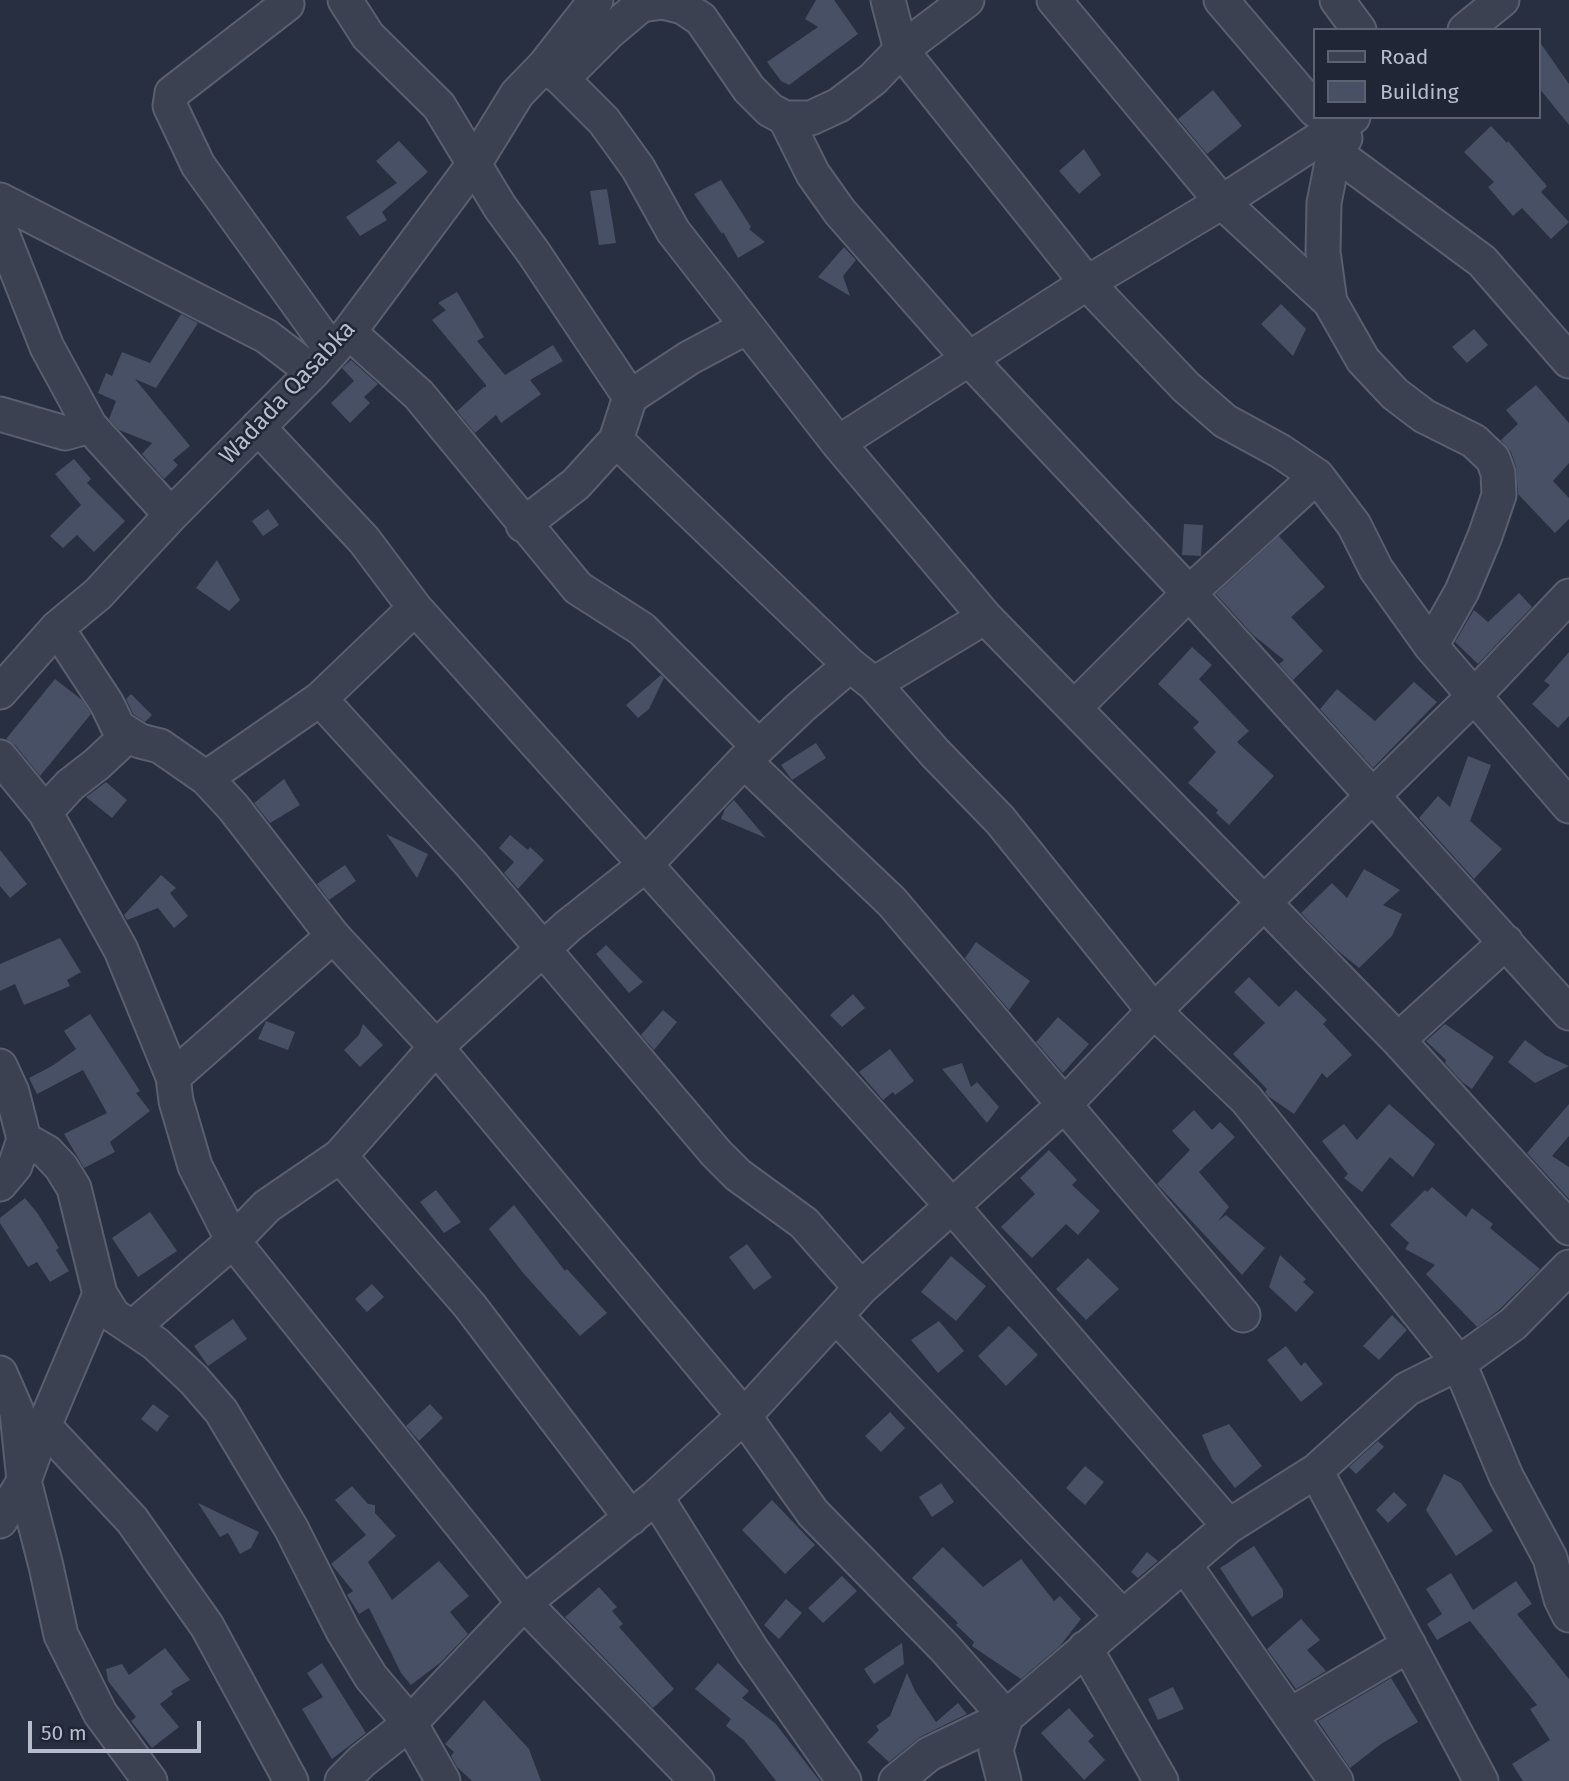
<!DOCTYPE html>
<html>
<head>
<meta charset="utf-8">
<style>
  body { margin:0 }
  #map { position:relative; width:1569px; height:1781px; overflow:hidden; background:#272f41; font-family:"Fira Sans",sans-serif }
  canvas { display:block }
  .legend { position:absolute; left:1313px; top:28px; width:228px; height:91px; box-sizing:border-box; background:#202636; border:2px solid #5d6272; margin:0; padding:9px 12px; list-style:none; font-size:21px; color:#b8bdcb }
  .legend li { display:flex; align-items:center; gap:14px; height:35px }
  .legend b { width:35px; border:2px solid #5d6272 }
  .scale { position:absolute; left:28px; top:1721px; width:173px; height:32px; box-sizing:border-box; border:4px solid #b8bdcb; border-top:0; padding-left:9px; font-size:21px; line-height:24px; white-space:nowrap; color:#b8bdcb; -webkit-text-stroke:5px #202636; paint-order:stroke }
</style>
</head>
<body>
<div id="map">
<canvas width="1569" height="1781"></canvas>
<ul class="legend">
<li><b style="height:9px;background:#3b4151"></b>Road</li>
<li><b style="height:19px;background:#485065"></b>Building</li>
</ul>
<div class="scale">50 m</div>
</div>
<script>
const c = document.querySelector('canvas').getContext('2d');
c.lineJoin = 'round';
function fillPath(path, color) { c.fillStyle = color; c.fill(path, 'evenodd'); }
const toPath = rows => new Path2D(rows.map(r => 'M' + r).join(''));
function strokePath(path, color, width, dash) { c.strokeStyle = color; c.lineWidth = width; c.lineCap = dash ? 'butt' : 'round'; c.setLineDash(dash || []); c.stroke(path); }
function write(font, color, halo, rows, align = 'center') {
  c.font = font + ' "Fira Sans",sans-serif'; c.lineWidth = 5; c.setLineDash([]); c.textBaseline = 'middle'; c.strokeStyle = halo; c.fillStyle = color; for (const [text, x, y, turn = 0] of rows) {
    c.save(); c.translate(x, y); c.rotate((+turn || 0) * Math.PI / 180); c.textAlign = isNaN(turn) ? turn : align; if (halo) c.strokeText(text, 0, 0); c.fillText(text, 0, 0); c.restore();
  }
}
fillPath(toPath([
  [816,0,834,0,858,34,789,85,781,81,767,62,818,27,805,19],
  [1539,41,1569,84,1569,125,1539,88],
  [1213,90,1242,126,1207,154,1178,119],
  [1491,126,1507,143,1508,141,1547,186,1541,192,1569,222,1551,239,1522,208,1513,216,1488,187,1494,182,1464,152],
  [399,141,428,172,382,212,387,220,360,236,346,217,397,183,376,161],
  [1084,149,1101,175,1079,194,1059,171],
  [721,180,751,227,749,229,765,242,738,258,723,232,722,234,694,194],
  [607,189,616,243,599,245,590,191],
  [844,247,856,260,843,276,850,296,818,277],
  [457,292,484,337,477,341,505,375,553,345,563,361,530,380,541,394,501,423,496,415,475,433,457,411,484,387,486,387,486,385,432,320,446,310,438,303],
  [1281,304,1306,329,1293,356,1261,324],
  [181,314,198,323,156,388,135,379,190,446,173,460,178,465,164,479,142,454,152,443,119,430,109,419,116,401,98,393,106,373,112,376,122,352,150,363],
  [1474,329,1488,345,1467,363,1452,347],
  [351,360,378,384,364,397,370,403,350,423,331,403,354,381,342,368],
  [1536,385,1569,423,1569,463,1553,481,1569,498,1569,519,1555,533,1518,494,1516,467,1511,452,1501,440,1518,424,1506,410],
  [74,459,91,479,87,483,125,521,94,552,77,535,63,548,50,536,81,505,55,474],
  [268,509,279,525,263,536,252,521],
  [1184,524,1203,525,1201,556,1182,555],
  [1279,536,1325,587,1291,617,1323,651,1293,680,1279,664,1284,660,1253,635,1216,594],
  [217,560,240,600,229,611,196,588],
  [1519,593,1532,607,1478,664,1455,642,1474,610,1488,622],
  [1192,647,1212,665,1199,679,1249,731,1237,742,1274,776,1229,825,1216,813,1218,810,1188,783,1216,752,1193,728,1199,722,1158,684],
  [1569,652,1569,716,1558,728,1532,704,1550,685,1544,681],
  [661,675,664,678,649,709,638,718,626,705],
  [55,679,82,700,91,714,40,776,15,745,6,739],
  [1414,682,1437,702,1373,768,1320,709,1337,689,1375,721],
  [131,694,152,715,145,722,133,714,126,699],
  [816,743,826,758,792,780,781,765],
  [1468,756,1491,765,1470,821,1502,849,1474,879,1419,818,1438,796,1450,807],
  [284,779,300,805,270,823,254,803],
  [106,782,127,800,112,818,86,797],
  [734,800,766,838,721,819,725,809],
  [386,834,428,854,417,878],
  [510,835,528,850,530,847,544,860,518,889,504,873,514,862,499,848],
  [0,850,27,884,10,898,0,886],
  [345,865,356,881,329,900,317,884],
  [1364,869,1400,890,1383,905,1402,914,1392,936,1359,968,1337,950,1301,913,1332,883,1347,898],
  [161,875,176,888,170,893,188,916,174,928,158,908,127,920,124,915],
  [60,938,81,972,67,980,70,986,24,1005,15,984,0,991,0,964],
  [976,942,1030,981,1009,1010,965,958],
  [606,945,643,982,629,993,596,954],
  [1249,977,1279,1007,1296,990,1327,1020,1323,1024,1352,1055,1327,1078,1322,1073,1294,1114,1268,1096,1265,1092,1267,1089,1233,1054,1265,1023,1234,992],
  [853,994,865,1008,842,1027,830,1015],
  [663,1010,677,1022,654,1050,641,1035],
  [90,1014,140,1091,136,1093,150,1111,110,1142,115,1152,84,1168,64,1134,107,1113,83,1070,37,1094,29,1078,52,1066,76,1049,64,1031],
  [1058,1017,1089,1044,1063,1073,1036,1042],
  [266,1021,295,1032,288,1050,258,1039],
  [363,1024,383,1045,360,1067,344,1050,359,1035],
  [1445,1024,1494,1057,1472,1089,1462,1082,1445,1063,1446,1060,1426,1041],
  [1525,1040,1545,1055,1569,1066,1535,1083,1508,1062],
  [890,1049,914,1081,895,1095,893,1092,883,1100,859,1072],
  [962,1063,971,1087,977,1082,999,1107,987,1123,942,1069],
  [1389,1104,1435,1144,1413,1177,1390,1157,1362,1192,1344,1178,1348,1174,1322,1141,1344,1124,1357,1140],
  [1569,1104,1569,1136,1552,1156,1569,1167,1569,1199,1527,1153],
  [1194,1110,1212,1130,1220,1122,1235,1137,1199,1172,1229,1207,1218,1221,1226,1215,1265,1248,1242,1275,1157,1184,1190,1150,1172,1131],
  [1049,1150,1077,1180,1072,1185,1100,1211,1078,1235,1066,1224,1032,1258,1001,1227,1035,1194,1020,1178],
  [1432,1187,1466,1217,1472,1208,1493,1224,1490,1228,1540,1269,1500,1309,1477,1327,1426,1274,1435,1265,1405,1249,1409,1243,1390,1225,1425,1190,1427,1192],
  [436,1190,461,1222,444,1233,420,1202],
  [25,1198,38,1214,59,1248,56,1250,69,1271,50,1282,37,1262,28,1267,0,1223,0,1218],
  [514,1205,565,1271,567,1269,607,1313,580,1336,524,1274,489,1229],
  [150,1212,177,1251,138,1277,112,1238],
  [747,1244,772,1277,754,1290,729,1257],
  [1280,1255,1306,1279,1303,1282,1314,1292,1296,1312,1269,1287],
  [951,1256,986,1286,956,1321,921,1292],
  [1088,1258,1119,1289,1086,1320,1056,1289],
  [372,1284,384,1297,367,1312,355,1299],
  [1392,1315,1407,1330,1379,1360,1363,1346],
  [233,1319,247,1339,208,1366,194,1346],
  [939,1321,964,1351,938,1373,911,1340],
  [1009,1326,1038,1355,1006,1386,978,1356],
  [1286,1346,1301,1366,1305,1362,1323,1384,1301,1402,1267,1360],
  [153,1404,169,1416,157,1432,141,1419],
  [430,1404,443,1418,419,1441,406,1426],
  [890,1412,905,1428,881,1452,865,1436],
  [1229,1424,1262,1466,1235,1488,1212,1459,1202,1435],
  [1378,1441,1384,1447,1356,1474,1349,1467],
  [1085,1466,1104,1482,1085,1505,1066,1488],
  [1444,1474,1461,1483,1493,1531,1456,1556,1426,1510],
  [941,1483,954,1502,932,1517,919,1497],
  [352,1486,368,1504,375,1505,375,1513,396,1536,368,1562,392,1600,439,1561,469,1596,450,1612,468,1634,440,1663,411,1685,401,1673,369,1608,359,1614,347,1595,353,1591,331,1564,366,1535,335,1500],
  [1394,1492,1407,1505,1388,1523,1376,1510],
  [772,1500,815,1545,785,1574,742,1530],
  [198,1503,259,1532,251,1548,240,1554,228,1533,220,1537],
  [1254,1546,1283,1590,1283,1597,1252,1617,1220,1568],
  [943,1547,983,1587,1021,1559,1054,1601,1060,1596,1081,1619,1060,1646,1021,1679,972,1646,974,1642,956,1625,958,1623,912,1578],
  [1147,1552,1158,1561,1138,1578,1131,1572],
  [1451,1573,1473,1610,1516,1581,1532,1604,1517,1614,1569,1679,1569,1781,1523,1781,1512,1764,1550,1740,1530,1709,1537,1705,1470,1621,1437,1640,1427,1624,1442,1614,1426,1589],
  [842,1576,857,1591,823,1623,808,1608],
  [599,1587,617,1607,612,1611,623,1624,619,1627,674,1689,653,1708,565,1617],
  [786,1599,802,1613,779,1639,764,1625],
  [1301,1619,1320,1640,1307,1650,1326,1671,1296,1689,1267,1649],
  [902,1643,904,1664,874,1684,864,1669],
  [165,1648,190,1680,171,1691,173,1694,160,1704,179,1727,152,1748,131,1721,136,1717,108,1681,106,1669,122,1664,129,1675],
  [322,1663,366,1733,332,1759,302,1709,323,1697,307,1673],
  [718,1663,749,1691,742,1698,775,1723,820,1781,776,1781,744,1740,726,1726,731,1719,695,1689],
  [907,1673,915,1691,936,1722,958,1703,967,1714,920,1737,889,1762,867,1742,879,1730,876,1726,890,1716],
  [1391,1678,1418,1722,1381,1744,1350,1768,1318,1721],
  [1173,1687,1184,1709,1158,1720,1148,1699],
  [484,1700,529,1749,541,1781,472,1781,457,1767,451,1756,454,1752,445,1744],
  [1069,1708,1094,1736,1088,1741,1105,1760,1084,1780,1041,1733]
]), '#485065');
const minor = toPath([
  [345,0,368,36,439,106,500,207,533,252,630,397],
  [967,0,901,50,1087,283,1186,387,1225,421,1280,451,1317,476,1354,525,1376,569,1431,646],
  [1054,0,1222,202,1330,302,1363,360,1395,394,1424,416,1474,441,1493,459,1498,473,1499,495,1485,536,1462,591,1431,646,1569,806],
  [1221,0,1315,110],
  [1337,0,1359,30],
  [287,4,172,93,170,106,198,165,332,351],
  [1465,30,1502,0],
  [545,65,562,79,604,121,638,168,673,231,838,443,985,617,1398,1040,1569,1228],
  [562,79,610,31,641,5,663,2,683,7,701,19,749,89,770,110,785,118,811,118,839,105,873,79,901,50,888,0],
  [785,118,813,174,840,212,970,360,1189,593,1569,1013],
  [1334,152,1482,261,1569,361],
  [0,200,266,336,313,372],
  [0,228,47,347,90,426,171,515],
  [1330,302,1323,252,1324,203,1334,152,1345,138],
  [349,332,419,395,578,588,642,629,759,747],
  [0,414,65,433,90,426],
  [258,427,364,540,415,608,952,1206,1229,1526],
  [616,440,850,665,874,684,935,753,1000,820,1154,1011,1246,1099,1459,1363,1506,1476,1550,1558,1561,1599,1569,1615],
  [838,443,1087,283,1222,202,1353,117],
  [523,525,576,484,616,440,630,397,689,358,747,327],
  [57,628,107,704,118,727,140,741,160,746,206,778,233,807,333,936,436,1047,744,1416,813,1513,944,1647,1006,1717,996,1750,1004,1781],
  [874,684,985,617],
  [0,692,57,628,98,594,171,515,313,372,349,332,474,164,517,94,545,65,596,0],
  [320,699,471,864,716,1153,738,1175,804,1223,861,1288],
  [1074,708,1189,593,1317,476],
  [0,757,45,812,121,950,173,1077,176,1101,195,1166,233,1241,133,1327],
  [744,761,892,902,1243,1315],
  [206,778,320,699,415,608],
  [45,812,70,785,97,764,128,735],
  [1398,1040,1506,942],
  [0,1066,12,1092,24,1139,15,1166,0,1184],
  [173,1077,333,936],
  [24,1139,47,1152,61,1167,74,1188,100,1294,113,1315,156,1344,194,1380,221,1411,291,1528,343,1631,371,1677,410,1723,443,1781],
  [340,1156,267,1206,233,1241,524,1603,697,1781],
  [100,1294,44,1426,24,1481,46,1566,61,1635,100,1713,150,1781],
  [836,1316,1122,1616],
  [0,1373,17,1412,24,1481,0,1521],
  [44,1426,132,1520,207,1626,291,1781],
  [1316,1471,1481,1781],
  [656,1497,752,1650,844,1781],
  [631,1518,470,1306,340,1156,436,1047,568,926,644,866,744,761,801,707,850,665],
  [1184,1564,1336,1781],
  [1085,1648,1161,1781],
  [1290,1715,1409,1645],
  [342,1781,362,1761,410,1723,524,1603,656,1497,744,1416,861,1288,1064,1105,1154,1011,1473,697,1569,596],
  [896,1781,929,1754,1006,1717,1229,1526,1316,1471,1407,1389,1459,1363,1513,1324,1569,1267]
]);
strokePath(minor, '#595f6e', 37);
strokePath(minor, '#3b4151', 33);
write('24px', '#b8bdcb', '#202636', [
  ["Wadada Qasabka",288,393,-47]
]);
</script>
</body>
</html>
